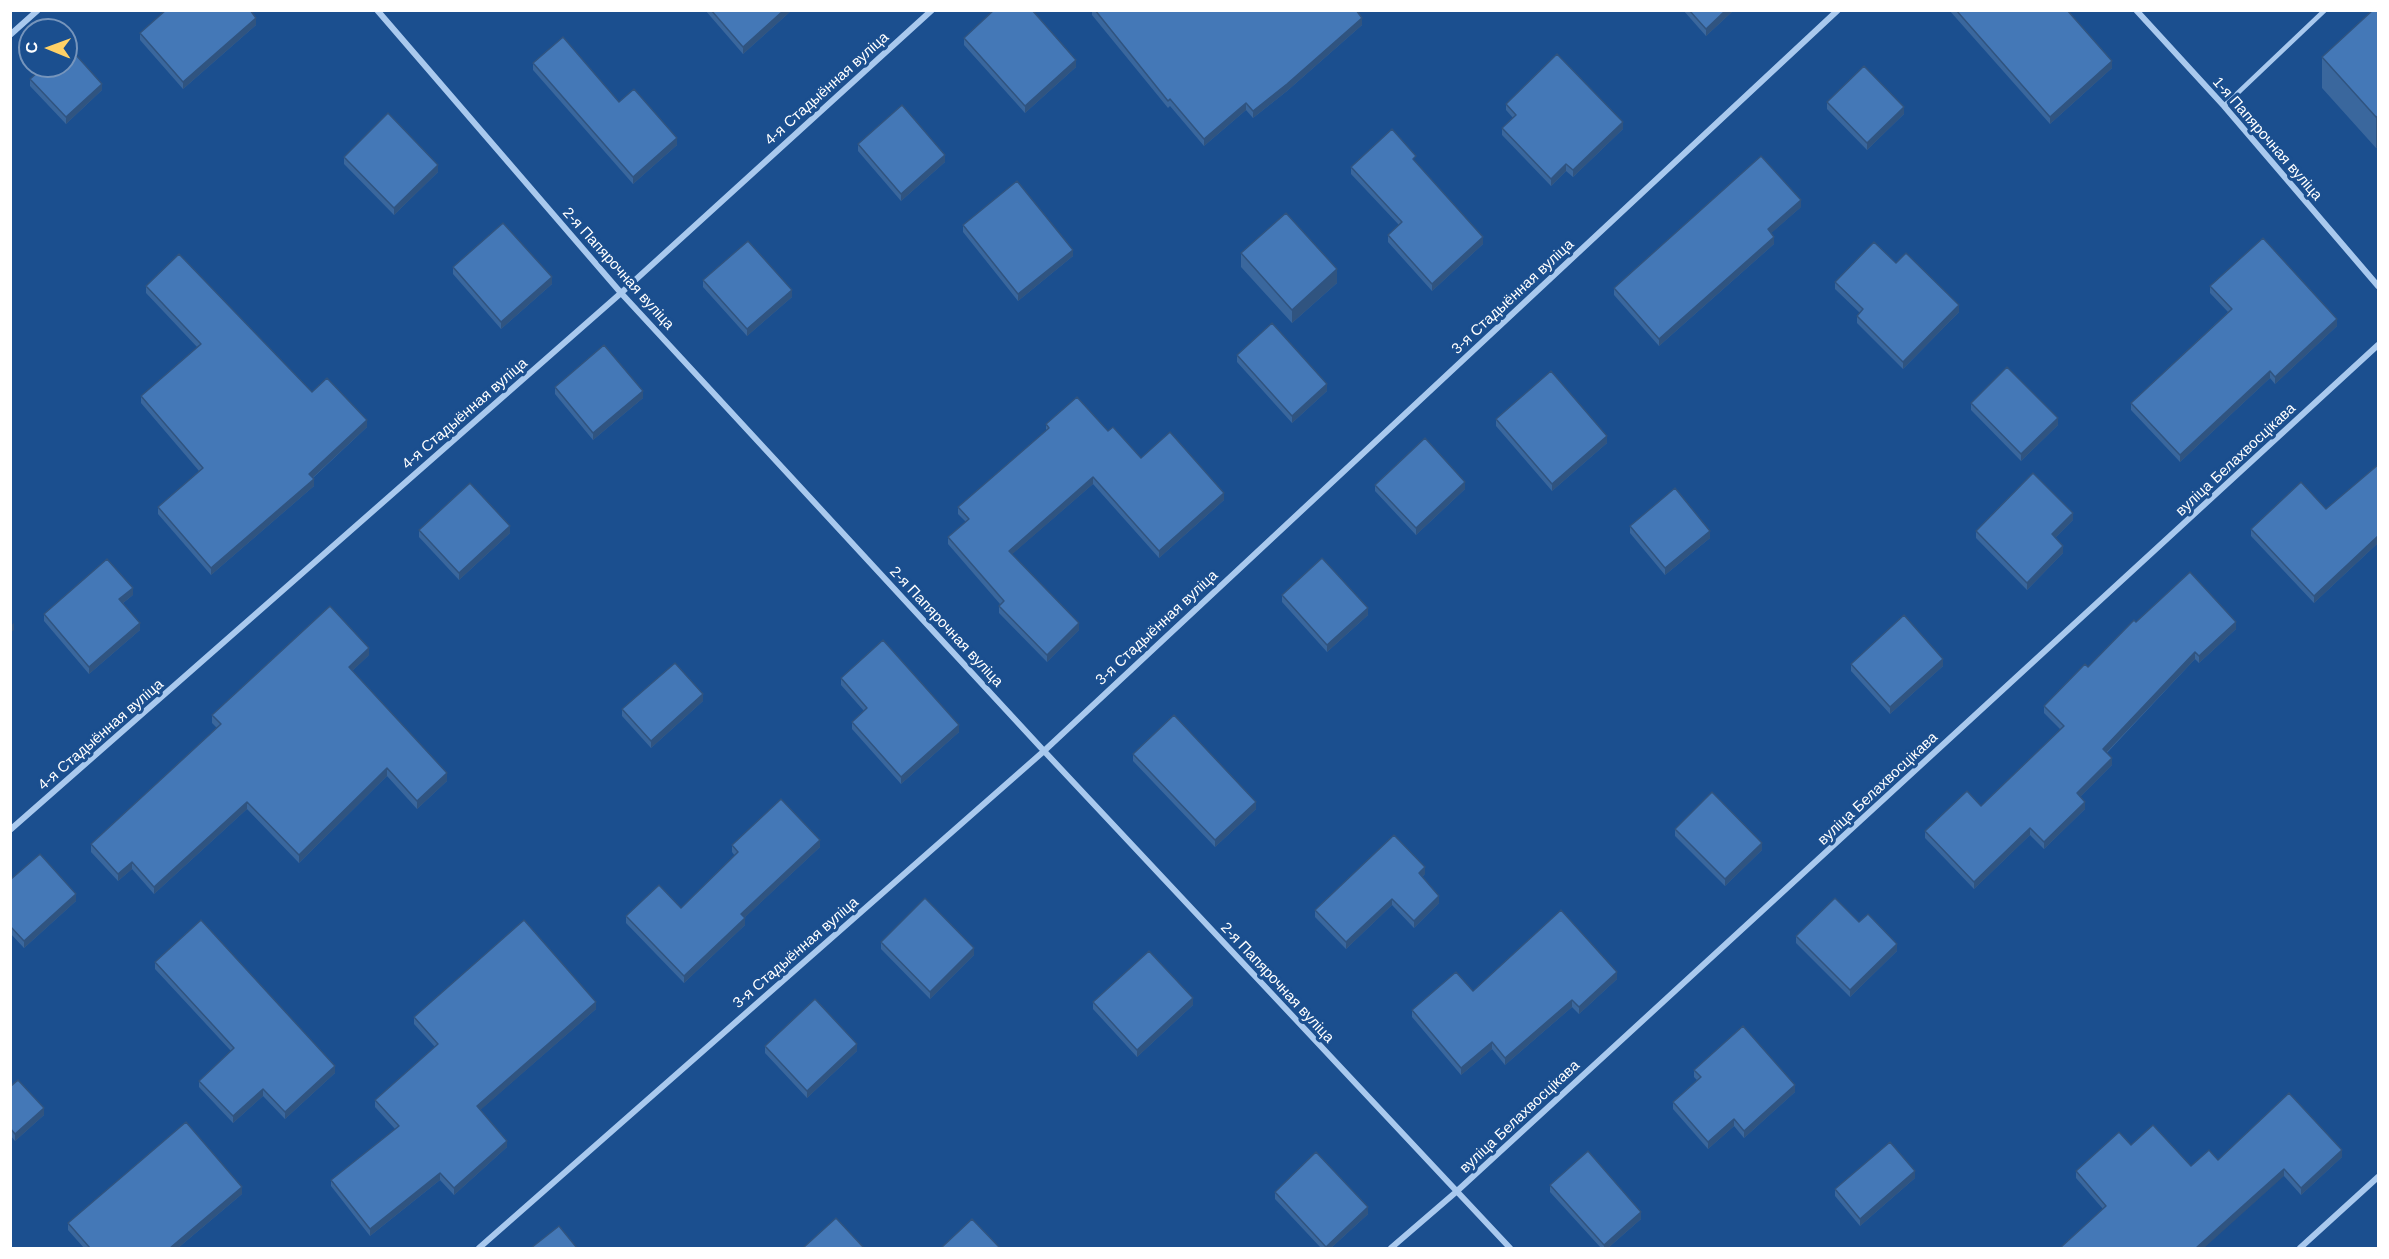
<!DOCTYPE html>
<html>
<head>
<meta charset="utf-8">
<style>
  body { margin:0 }
  #map { position:relative; width:2389px; height:1259px; overflow:hidden; background:#1b4f8f; font-family:Arial,sans-serif }
  canvas { display:block }
  .frame { position:absolute; inset:0; border:12px solid #fff; pointer-events:none }
  .north { position:absolute; left:18px; top:18px; width:60px; height:60px; box-sizing:border-box; background:#1b4f8f; border:2px solid #7695bc; border-radius:50%; rotate:271deg; font-size:16px; font-weight:700; line-height:24px; text-align:center; color:#fff }
  .north::after { content:''; display:block; margin:auto; width:21px; height:27px; background:#ffd166; clip-path:polygon(50% 0,100% 100%,50% 72%,0 100%) }
</style>
</head>
<body>
<div id="map">
<canvas width="2389" height="1259"></canvas>
<div class="frame"></div>
<div class="north">С</div>
</div>
<script>
const c = document.querySelector('canvas').getContext('2d');
c.lineJoin = 'round';
const toPath = rows => new Path2D(rows.map(r => 'M' + r).join(''));
function strokePath(path, color, width, dash) { c.strokeStyle = color; c.lineWidth = width; c.lineCap = dash ? 'butt' : 'round'; c.setLineDash(dash || []); c.stroke(path); }
function fillPath(path, color) { c.fillStyle = color; c.fill(path, 'evenodd'); }
function write(font, color, halo, rows, align = 'center') {
  c.font = font + ' Arial,sans-serif'; c.lineWidth = 6; c.setLineDash([]); c.textBaseline = 'middle'; c.strokeStyle = halo; c.fillStyle = color; for (const [text, x, y, turn = 0] of rows) {
    c.save(); c.translate(x, y); c.rotate((+turn || 0) * Math.PI / 180); c.textAlign = isNaN(turn) ? turn : align; if (halo) c.strokeText(text, 0, 0); c.fillText(text, 0, 0); c.restore();
  }
}
strokePath(toPath([
  [2224,106,2325,10]
]), '#a9c9ee', 4.5);
strokePath(toPath([
  [377,10,621,293,1044,751,1510,1248],
  [2136,10,2224,106,2378,286],
  [10,35,38,10],
  [10,830,621,293,932,10],
  [479,1248,1044,751,1838,10],
  [1391,1248,1456,1192,2378,345],
  [2300,1248,2378,1177]
]), '#a9c9ee', 6);
fillPath(toPath([
  [705,10,792,10,743,54],
  [1092,10,1356,10,1362,25,1287,91,1253,118,1246,110,1204,146,1170,106,1168,108,1092,15],
  [1683,10,1734,10,1706,36],
  [1949,10,2067,10,2112,68,2050,124],
  [2379,10,2379,146,2376,148,2322,88,2322,57],
  [256,25,183,89,140,40,140,33],
  [964,38,1076,67,1025,113,964,45],
  [533,63,619,102,677,145,633,184,533,70],
  [30,79,102,90,66,124,30,86],
  [1827,102,1904,114,1867,150,1827,109],
  [1506,104,1623,129,1573,177,1566,171,1551,186,1502,135,1502,128,1513,118,1506,110],
  [858,144,945,162,901,201,858,151],
  [344,157,438,172,394,215,344,164],
  [1416,163,1483,244,1432,291,1388,242,1388,235,1399,225,1351,174,1351,167],
  [1801,207,1771,233,1774,244,1659,346,1614,295,1614,288],
  [963,225,1073,256,1018,301,963,232],
  [1241,253,1337,283,1292,323,1241,267],
  [1896,263,1959,312,1903,369,1857,323,1857,316,1860,313,1835,289,1835,282],
  [453,267,552,284,501,329,453,274],
  [703,280,792,297,747,336,703,287],
  [146,286,367,427,313,478,314,486,211,575,158,514,158,507,199,471,141,403,141,396,198,348,146,293],
  [2210,286,2337,326,2275,384,2270,378,2180,462,2131,410,2131,403,2228,312,2210,293],
  [1237,355,1327,391,1292,423,1237,362],
  [555,387,643,398,593,440,555,394],
  [1971,403,2058,425,2021,461,1971,410],
  [1496,419,1607,443,1552,491,1496,426],
  [1046,424,1108,431,1141,458,1224,500,1159,558,1093,484,1012,554,1079,630,1047,662,999,613,999,606,1000,604,948,544,948,537,966,522,958,514,958,507,1046,431],
  [2379,464,2379,542,2314,603,2251,536,2251,529,2326,509],
  [1375,485,1465,489,1416,535,1375,491],
  [2073,520,2055,538,2063,553,2027,590,1976,538,1976,531],
  [1630,526,1710,538,1665,575,1630,533],
  [419,530,510,533,459,580,419,537],
  [133,595,123,603,140,630,89,674,44,621,44,614],
  [1282,595,1368,615,1327,652,1282,602],
  [2136,622,2236,629,2199,663,2195,659,2107,753,2112,765,2080,797,2085,809,2044,849,2030,835,1974,889,1925,838,1925,831,1981,806,2061,730,2044,713,2044,706,2088,667],
  [369,655,352,671,447,781,417,809,387,776,299,863,247,809,154,894,132,869,118,881,91,852,91,844,217,728,212,723,212,715],
  [1851,664,1943,666,1890,714,1851,671],
  [841,678,959,732,901,784,852,729,852,722,864,711,841,685],
  [703,701,651,748,622,716,622,709],
  [1133,754,1256,809,1215,847,1133,761],
  [1675,829,1762,850,1725,886,1675,836],
  [732,845,820,847,744,918,745,925,684,983,626,923,626,916,681,908,735,856,732,852],
  [1425,874,1422,877,1439,903,1414,928,1392,905,1346,949,1315,917,1315,910],
  [10,880,76,901,24,948,10,933],
  [1859,922,1897,951,1850,997,1796,943,1796,936],
  [881,942,974,955,930,999,881,949],
  [155,962,335,1073,285,1119,263,1096,233,1123,199,1087,199,1081,231,1051,155,969],
  [1617,979,1579,1014,1572,1007,1505,1065,1492,1049,1461,1075,1412,1017,1412,1010,1473,991],
  [1093,1002,1193,1005,1137,1057,1093,1009],
  [596,1009,480,1110,507,1147,454,1195,440,1180,370,1236,331,1186,331,1180,395,1129,375,1107,375,1100,435,1047,414,1024,414,1017],
  [765,1046,857,1051,807,1098,765,1053],
  [1694,1070,1795,1092,1744,1138,1734,1126,1708,1149,1673,1109,1673,1102,1697,1080,1694,1077],
  [10,1087,44,1115,15,1141,10,1135],
  [2131,1145,2191,1166,2218,1160,2342,1157,2301,1195,2284,1176,2103,1209,2076,1178,2076,1171],
  [1915,1178,1860,1226,1835,1196,1835,1189],
  [1550,1185,1641,1219,1608,1248,1601,1248,1550,1192],
  [1275,1192,1368,1214,1331,1248,1321,1248,1275,1199],
  [242,1194,178,1248,84,1248,68,1230,68,1223]
]), '#3a679d');
fillPath(toPath([
  [784,10,792,10,743,54,743,47],
  [1726,10,1734,10,1706,36,1706,29],
  [256,18,256,25,183,89,183,82],
  [1362,18,1362,25,1287,91,1253,118,1253,111],
  [1076,60,1076,67,1025,113,1025,106],
  [2112,61,2112,68,2050,124,2050,117],
  [102,84,102,90,66,124,66,117],
  [1246,103,1246,110,1204,146,1204,139],
  [1904,107,1904,114,1867,150,1867,143],
  [2379,115,2379,146,2376,148,2376,117],
  [1623,122,1623,129,1573,177,1573,170],
  [677,138,677,145,633,184,633,177],
  [945,155,945,162,901,201,901,194],
  [1566,164,1566,171,1551,186,1551,179],
  [438,165,438,172,394,215,394,208],
  [1801,200,1801,207,1768,236,1768,229],
  [1483,237,1483,244,1432,291,1432,284],
  [1774,237,1774,244,1659,346,1659,339],
  [1073,250,1073,256,1018,301,1018,294],
  [1337,269,1337,283,1292,323,1292,310],
  [552,277,552,284,501,329,501,322],
  [792,290,792,297,747,336,747,329],
  [1959,305,1959,312,1903,369,1903,362],
  [2337,319,2337,326,2275,384,2275,377],
  [2270,371,2270,378,2180,462,2180,455],
  [1327,384,1327,391,1292,423,1292,416],
  [643,391,643,398,593,440,593,433],
  [2058,418,2058,425,2021,461,2021,454],
  [367,420,367,427,309,481,309,474],
  [1607,436,1607,443,1552,491,1552,484],
  [1093,477,1093,484,1009,557,1009,551],
  [314,479,314,486,211,575,211,568],
  [1465,482,1465,489,1416,535,1416,528],
  [1224,493,1224,500,1159,558,1159,551],
  [2073,513,2073,520,2052,541,2052,534],
  [510,526,510,533,459,580,459,573],
  [1710,531,1710,538,1665,575,1665,568],
  [2379,535,2379,542,2314,603,2314,596],
  [2063,546,2063,553,2027,590,2027,583],
  [133,588,133,595,119,606,119,599],
  [1368,608,1368,615,1327,652,1327,645],
  [2236,622,2236,629,2199,663,2199,656],
  [14,623,14,630,10,633,10,626],
  [140,623,140,630,89,674,89,667],
  [1079,623,1079,630,1047,662,1047,655],
  [369,648,369,655,349,674,349,667],
  [2195,652,2195,659,2103,756,2103,749],
  [1943,659,1943,666,1890,714,1890,707],
  [703,694,703,701,651,748,651,741],
  [959,725,959,732,901,784,901,777],
  [2112,758,2112,765,2077,800,2077,793],
  [387,768,387,776,299,863,299,855],
  [447,773,447,781,417,809,417,801],
  [247,802,247,809,154,894,154,887],
  [1256,802,1256,809,1215,847,1215,840],
  [2085,802,2085,809,2044,849,2044,842],
  [2030,828,2030,835,1974,889,1974,882],
  [820,840,820,847,741,921,741,914],
  [1762,843,1762,850,1725,886,1725,879],
  [132,862,132,869,118,881,118,874],
  [1425,867,1425,874,1419,880,1419,873],
  [76,894,76,901,24,948,24,941],
  [1439,896,1439,903,1414,928,1414,921],
  [1392,899,1392,905,1346,949,1346,942],
  [745,918,745,925,684,983,684,976],
  [1897,944,1897,951,1850,997,1850,990],
  [974,948,974,955,930,999,930,992],
  [1617,972,1617,979,1579,1014,1579,1007],
  [1193,998,1193,1005,1137,1057,1137,1050],
  [1572,1000,1572,1007,1505,1065,1505,1058],
  [596,1002,596,1009,477,1113,477,1106],
  [1492,1042,1492,1049,1461,1075,1461,1068],
  [857,1044,857,1051,807,1098,807,1091],
  [335,1066,335,1073,285,1119,285,1112],
  [1795,1085,1795,1092,1744,1138,1744,1131],
  [263,1089,263,1096,233,1123,233,1116],
  [44,1108,44,1115,15,1141,15,1134],
  [1734,1119,1734,1126,1708,1149,1708,1142],
  [507,1141,507,1147,454,1195,454,1188],
  [2342,1150,2342,1157,2301,1195,2301,1188],
  [2284,1169,2284,1176,2204,1248,2196,1248],
  [1915,1171,1915,1178,1860,1226,1860,1219],
  [440,1173,440,1180,370,1236,370,1229],
  [242,1187,242,1194,178,1248,170,1248],
  [1368,1207,1368,1214,1331,1248,1326,1248,1326,1247],
  [1641,1212,1641,1219,1608,1248,1604,1248,1604,1245]
]), '#305480');
const building = toPath([
  [166,10,250,10,256,18,183,82,140,33,166,10],
  [711,10,784,10,743,47,711,10],
  [994,10,1032,10,1076,60,1025,106,964,38,994,10],
  [1095,10,1356,10,1362,18,1287,84,1253,111,1246,103,1204,139,1170,99,1168,101,1095,10],
  [1689,10,1726,10,1706,29,1689,10],
  [1956,10,2067,10,2112,61,2050,117,1956,10],
  [2373,10,2379,10,2379,115,2376,117,2322,57,2373,10],
  [563,37,619,102,634,89,677,138,633,177,533,63,563,37],
  [67,45,102,84,66,117,30,79,45,66,66,66,66,46,67,45],
  [1557,54,1623,122,1573,170,1566,164,1551,179,1502,128,1516,115,1506,104,1557,54],
  [1864,66,1904,107,1867,143,1827,102,1864,66],
  [902,105,945,155,901,194,858,144,902,105],
  [388,113,438,165,394,208,344,157,388,113],
  [1392,129,1416,156,1413,159,1483,237,1432,284,1388,235,1402,222,1351,167,1392,129],
  [1761,156,1801,200,1768,229,1774,237,1659,339,1614,288,1761,156],
  [1017,181,1073,250,1018,294,963,225,1017,181],
  [1286,213,1337,269,1292,310,1241,253,1286,213],
  [503,223,552,277,501,322,453,267,503,223],
  [2263,238,2337,319,2275,377,2270,371,2180,455,2131,403,2232,309,2210,286,2263,238],
  [748,241,792,290,747,329,703,280,748,241],
  [1874,242,1896,263,1906,253,1959,305,1903,362,1857,316,1863,309,1835,282,1874,242],
  [179,254,312,392,327,378,367,420,309,474,314,479,211,568,158,507,203,468,141,396,201,344,146,286,179,254],
  [1272,323,1327,384,1292,416,1237,355,1272,323],
  [604,345,643,391,593,433,555,387,604,345],
  [2007,367,2058,418,2021,454,1971,403,2007,367],
  [1551,371,1607,436,1552,484,1496,419,1551,371],
  [1077,397,1108,431,1113,427,1141,458,1170,432,1224,493,1159,551,1093,477,1009,551,1079,623,1047,655,999,606,1004,601,948,537,969,519,958,507,1049,428,1046,424,1077,397],
  [1425,438,1465,482,1416,528,1375,485,1425,438],
  [2379,464,2379,535,2314,596,2251,529,2301,482,2326,509,2379,464],
  [2033,473,2073,513,2052,534,2063,546,2027,583,1976,531,2033,473],
  [470,483,510,526,459,573,419,530,470,483],
  [1675,488,1710,531,1665,568,1630,526,1675,488],
  [1322,558,1368,608,1327,645,1282,595,1322,558],
  [107,559,133,588,119,599,140,623,89,667,44,614,107,559],
  [2190,572,2236,622,2199,656,2195,652,2103,749,2112,758,2077,793,2085,802,2044,842,2030,828,1974,882,1925,831,1967,791,1981,806,2064,726,2044,706,2085,664,2088,667,2134,620,2136,622,2190,572],
  [330,606,369,648,349,667,447,773,417,801,387,768,299,855,247,802,154,887,132,862,118,874,91,844,221,724,212,715,330,606],
  [1904,615,1943,659,1890,707,1851,664,1904,615],
  [883,640,959,725,901,777,852,722,867,708,841,678,883,640],
  [675,663,703,694,651,741,622,709,675,663],
  [1174,715,1256,802,1215,840,1133,754,1174,715],
  [1712,792,1762,843,1725,879,1675,829,1712,792],
  [781,799,820,840,741,914,745,918,684,976,626,916,659,885,681,908,738,852,732,845,781,799],
  [1394,835,1425,867,1419,873,1439,896,1414,921,1392,899,1346,942,1315,910,1394,835],
  [40,854,76,894,24,941,10,926,10,902,11,901,10,900,10,880,40,854],
  [925,898,974,948,930,992,881,942,925,898],
  [1835,898,1859,922,1868,914,1897,944,1850,990,1796,936,1835,898],
  [1561,910,1617,972,1579,1007,1572,1000,1505,1058,1492,1042,1461,1068,1412,1010,1456,972,1473,991,1561,910],
  [201,920,335,1066,285,1112,263,1089,233,1116,199,1081,234,1048,155,962,201,920],
  [524,920,596,1002,477,1106,507,1141,454,1188,440,1173,370,1229,331,1180,399,1126,375,1100,438,1044,414,1017,524,920],
  [1149,951,1193,998,1137,1050,1093,1002,1149,951],
  [815,999,857,1044,807,1091,765,1046,815,999],
  [1743,1026,1795,1085,1744,1131,1734,1119,1708,1142,1673,1102,1701,1077,1694,1070,1743,1026],
  [18,1080,44,1108,15,1134,10,1128,10,1087,18,1080],
  [2289,1093,2342,1150,2301,1188,2284,1169,2196,1248,2060,1248,2106,1206,2076,1171,2119,1132,2131,1145,2153,1125,2191,1166,2209,1150,2218,1160,2289,1093],
  [186,1122,242,1187,170,1248,90,1248,68,1223,186,1122],
  [1890,1142,1915,1171,1860,1219,1835,1189,1890,1142],
  [1588,1151,1641,1212,1604,1245,1550,1185,1588,1151],
  [1316,1152,1368,1207,1326,1247,1275,1192,1316,1152],
  [836,1218,864,1248,803,1248,836,1218],
  [972,1219,1000,1248,941,1248,972,1219],
  [559,1226,577,1248,531,1248,559,1226]
]);
fillPath(building, '#4478b7');
strokePath(building, '#305480', 1.5);
write('15px', '#fff', '#1b4f8f', [
  ["4-я Стадыённая вуліца",827,89,-42],
  ["1-я Папярочная вуліца",2267,139,49],
  ["2-я Папярочная вуліца",618,269,48],
  ["3-я Стадыённая вуліца",1513,297,-43],
  ["4-я Стадыённая вуліца",465,414,-41],
  ["вуліца Белахвосцікава",2236,460,-43],
  ["2-я Папярочная вуліца",946,627,47],
  ["3-я Стадыённая вуліца",1157,628,-43],
  ["4-я Стадыённая вуліца",101,735,-41],
  ["вуліца Белахвосцікава",1878,789,-43],
  ["3-я Стадыённая вуліца",796,953,-41],
  ["2-я Папярочная вуліца",1277,983,47],
  ["вуліца Белахвосцікава",1520,1117,-43]
]);
</script>
</body>
</html>
